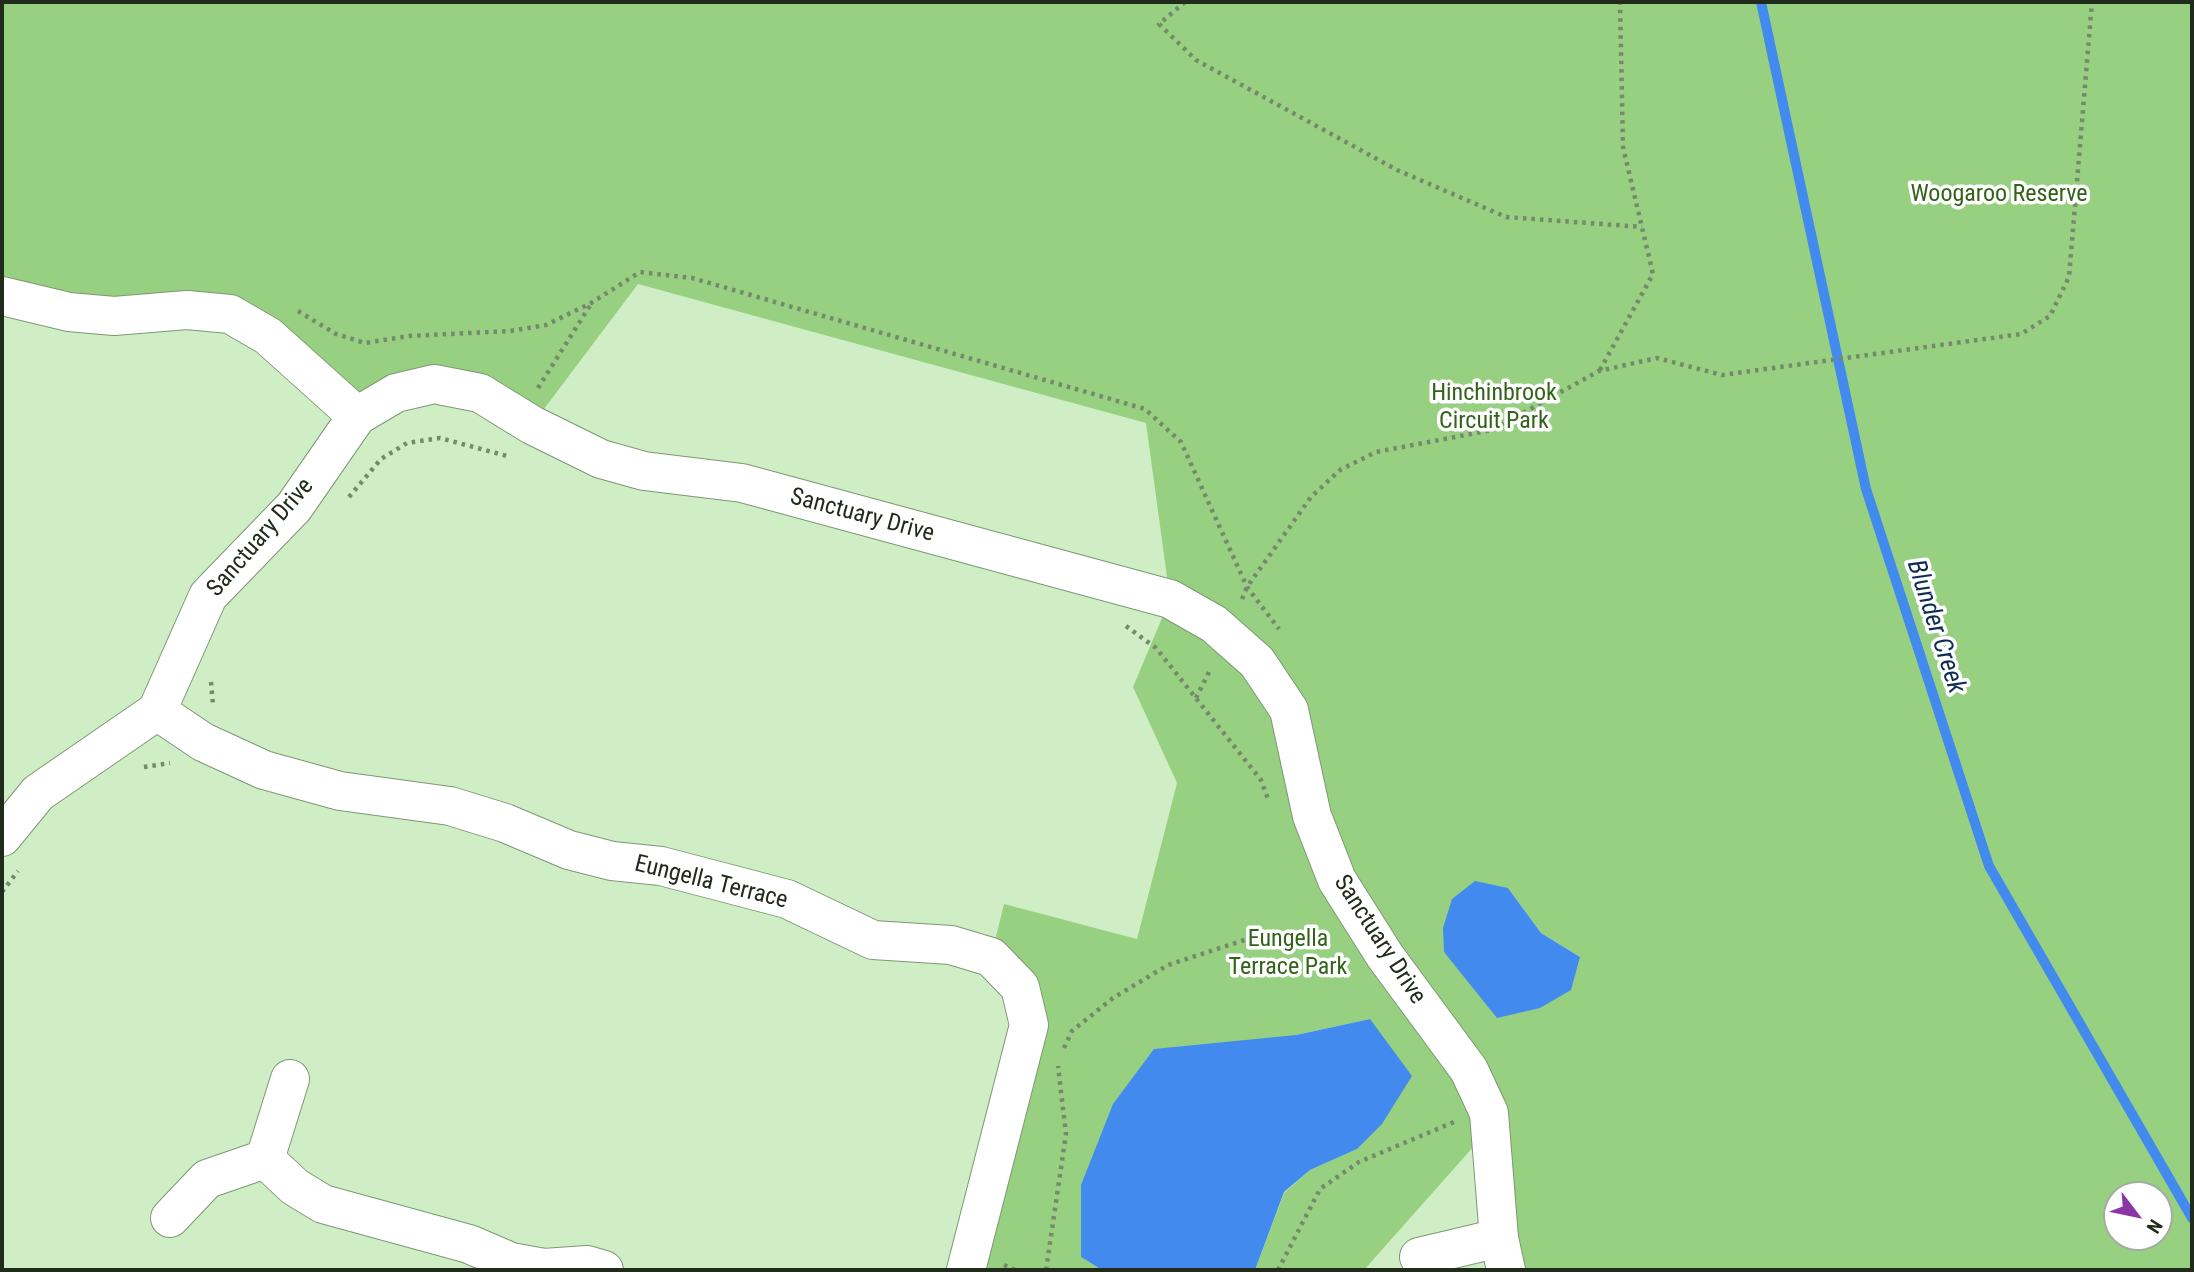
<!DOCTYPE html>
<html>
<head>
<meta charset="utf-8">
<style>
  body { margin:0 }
  #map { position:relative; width:2194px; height:1272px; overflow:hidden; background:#d0eec5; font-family:"Roboto Condensed",sans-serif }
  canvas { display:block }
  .frame { position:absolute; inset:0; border:4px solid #212b1c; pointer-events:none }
  .north { position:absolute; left:2103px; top:1181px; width:70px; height:70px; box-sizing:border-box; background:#fff; border:2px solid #a6aaa4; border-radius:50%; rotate:122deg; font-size:19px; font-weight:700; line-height:28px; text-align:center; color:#212b1c }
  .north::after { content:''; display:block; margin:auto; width:24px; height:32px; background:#8a36a4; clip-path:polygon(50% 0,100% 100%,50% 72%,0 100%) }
</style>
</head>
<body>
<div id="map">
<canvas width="2194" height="1272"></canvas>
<div class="frame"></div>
<div class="north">N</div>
</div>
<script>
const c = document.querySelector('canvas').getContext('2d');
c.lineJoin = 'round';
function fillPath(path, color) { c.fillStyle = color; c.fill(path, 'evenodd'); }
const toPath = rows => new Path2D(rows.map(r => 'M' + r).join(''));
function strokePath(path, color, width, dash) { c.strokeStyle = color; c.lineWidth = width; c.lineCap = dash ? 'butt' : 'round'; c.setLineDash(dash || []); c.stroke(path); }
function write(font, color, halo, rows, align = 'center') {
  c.font = font + ' "Roboto Condensed",sans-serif'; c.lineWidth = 7; c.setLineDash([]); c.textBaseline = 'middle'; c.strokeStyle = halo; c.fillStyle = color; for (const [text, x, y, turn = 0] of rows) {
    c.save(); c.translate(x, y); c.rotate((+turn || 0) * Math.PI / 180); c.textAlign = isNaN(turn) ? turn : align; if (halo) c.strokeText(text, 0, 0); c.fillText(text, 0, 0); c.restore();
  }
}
fillPath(toPath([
  [2,2,2192,2,2192,1270,1506,1270,1490,1128,1364,1270,1255,1270,1284,1193,1310,1170,1357,1149,1370,1019,1296,1035,1081,1257,1102,1270,966,1270,1029,1025,991,957,1004,904,1137,939,1177,783,1133,687,1170,599,1146,423,638,284,532,425,480,393,357,416,268,336,2,296],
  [1508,888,1541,933,1580,957,1444,952],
  [2117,1195,2159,1195,2159,1237,2117,1237]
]), '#98d082');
fillPath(toPath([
  [1475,881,1508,888,1541,933,1580,957,1571,990,1540,1008,1497,1018,1444,952,1443,928,1452,899],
  [1370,1019,1412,1076,1382,1124,1357,1149,1310,1170,1284,1192,1255,1270,1102,1270,1081,1257,1081,1185,1113,1104,1154,1049,1296,1035]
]), '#428aee');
strokePath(toPath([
  [1761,2,1866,489,1989,866,2192,1218]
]), '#428aee', 10);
const street = toPath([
  [2,296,69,312,114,316,187,310,230,314,268,336,357,416],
  [157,711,203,742,264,770,340,791,450,806,505,823,569,850,612,861,661,866,787,899,873,940,951,945,991,957,1020,987,1029,1025,966,1270],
  [265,1159,295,1187,323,1204,469,1244,511,1262,544,1268,587,1265,604,1270],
  [170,1218,207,1179,265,1159,290,1079],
  [1419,1257,1499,1238]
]);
const secondary = toPath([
  [2,837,38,793,157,711,208,596,294,507,357,416,396,393,434,384,480,393,532,425,601,459,644,471,742,483,1170,599,1214,624,1257,662,1289,710,1312,816,1337,880,1385,956,1469,1070,1489,1113,1499,1238,1506,1270]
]);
strokePath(street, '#7d9873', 40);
strokePath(secondary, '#7d9873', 40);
strokePath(toPath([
  [1185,2,1159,24,1196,60,1397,170,1506,217,1642,227],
  [298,311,336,334,365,343,409,336,510,331,546,325,591,303,640,272,692,278,1145,409,1181,442,1247,587,1279,629],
  [1600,370,1653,274,1623,147,1620,2],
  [538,388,591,304],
  [349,497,381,459,407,443,440,438,507,456],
  [1242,599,1247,587,1311,497,1340,470,1376,452,1492,430,1599,371,1657,358,1722,375,2021,334,2050,316,2069,277,2092,2],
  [1126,626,1156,648,1261,780,1268,799],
  [211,682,213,705],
  [1196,698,1211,668],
  [144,767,170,763],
  [2,892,18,871],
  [1064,1048,1072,1031,1113,998,1168,965,1257,936,1328,941],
  [1004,1265,1015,1270],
  [1046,1270,1066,1134,1058,1066],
  [1278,1270,1320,1189,1359,1162,1454,1122]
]), '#75896d', 4.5, [3.5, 5]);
strokePath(street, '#fff', 38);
strokePath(secondary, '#fff', 38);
write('24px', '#326319', '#fff', [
  ["Woogaroo Reserve",1999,195],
  ["Hinchinbrook",1494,394],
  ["Circuit Park",1494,422],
  ["Eungella",1288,940],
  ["Terrace Park",1288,968]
]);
write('24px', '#212b1c', '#fff', [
  ["Sanctuary Drive",862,516,15],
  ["Sanctuary Drive",261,538,-49],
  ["Eungella Terrace",711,883,14],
  ["Sanctuary Drive",1379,940,57]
]);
write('italic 26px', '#0f2c52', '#fff', [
  ["Blunder Creek",1935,627,72]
]);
</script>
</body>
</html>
